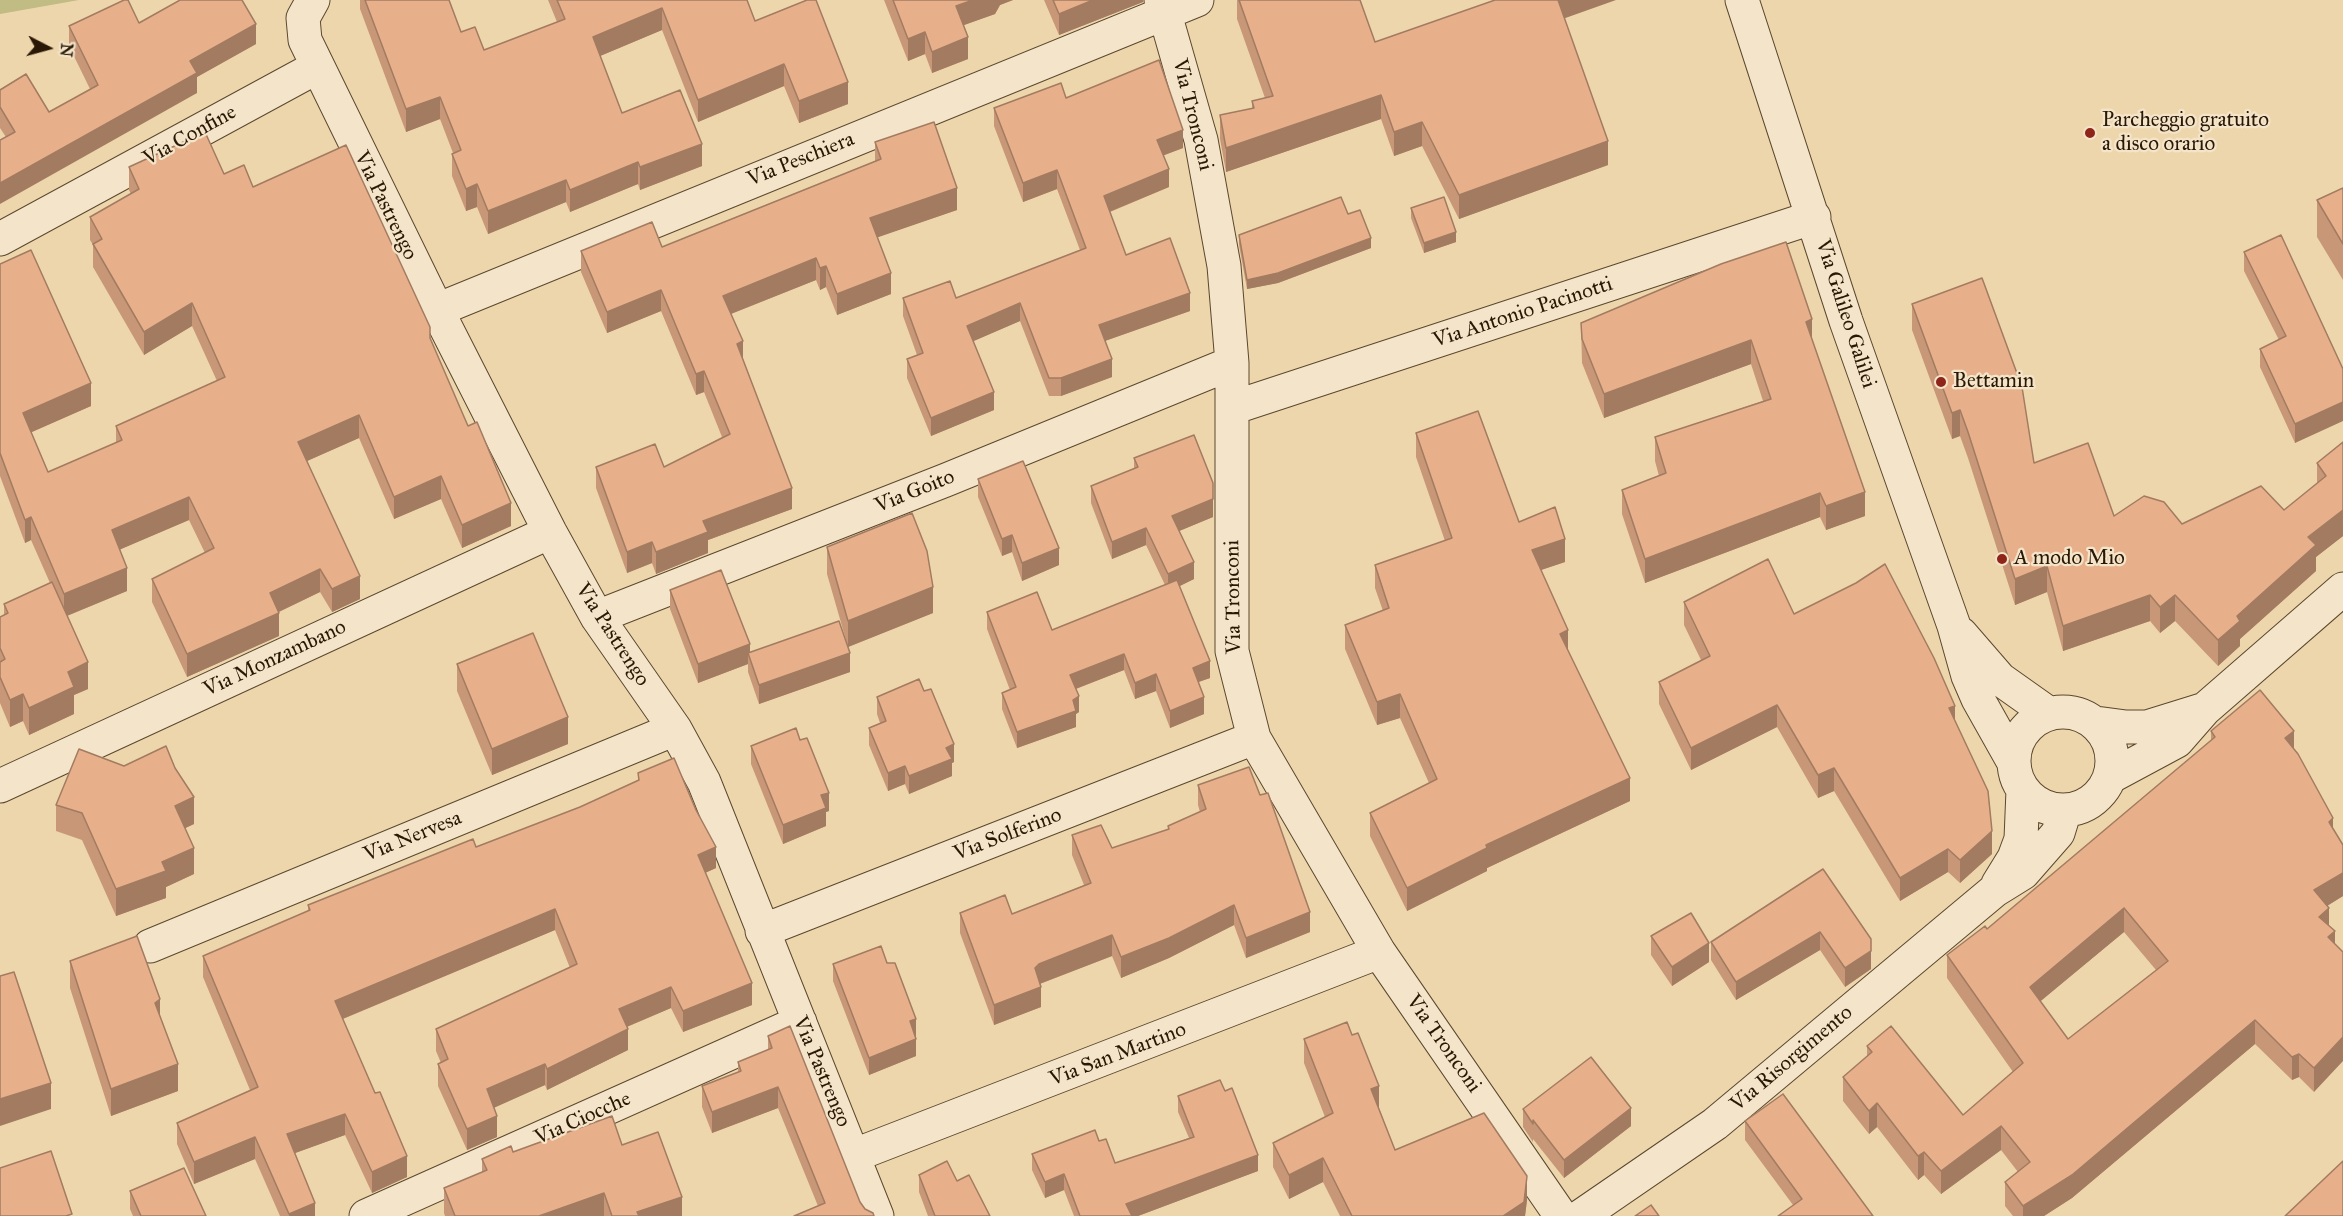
<!DOCTYPE html>
<html>
<head>
<meta charset="utf-8">
<style>
  body { margin:0 }
  #map { position:relative; width:2343px; height:1216px; overflow:hidden; background:#eed6ac; font-family:"IM FELL Great Primer",serif }
  canvas { display:block }
  .north { position:absolute; left:18px; top:18px; width:60px; height:60px; -webkit-text-stroke:4px #f4e4c9; paint-order:stroke; rotate:96deg; font-size:16px; font-weight:700; line-height:24px; text-align:center; color:#291805 }
  .north::after { content:''; display:block; margin:auto; width:21px; height:27px; background:#291805; clip-path:polygon(50% 0,100% 100%,50% 72%,0 100%) }
</style>
</head>
<body>
<div id="map">
<canvas width="2343" height="1216"></canvas>
<div class="north">N</div>
</div>
<script>
const c = document.querySelector('canvas').getContext('2d');
c.lineJoin = 'round';
function fillPath(path, color) { c.fillStyle = color; c.fill(path, 'evenodd'); }
const toPath = rows => new Path2D(rows.map(r => 'M' + r).join(''));
function strokePath(path, color, width, dash) { c.strokeStyle = color; c.lineWidth = width; c.lineCap = dash ? 'butt' : 'round'; c.setLineDash(dash || []); c.stroke(path); }
function write(font, color, halo, rows, align = 'center') {
  c.font = font + ' "IM FELL Great Primer",serif'; c.lineWidth = 4.5; c.setLineDash([]); c.textBaseline = 'middle'; c.strokeStyle = halo; c.fillStyle = color; for (const [text, x, y, turn = 0] of rows) {
    c.save(); c.translate(x, y); c.rotate((+turn || 0) * Math.PI / 180); c.textAlign = isNaN(turn) ? turn : align; if (halo) c.strokeText(text, 0, 0); c.fillText(text, 0, 0); c.restore();
  }
}
fillPath(toPath([
  [0,0,79,0,0,14]
]), '#c1bb84');
const minor = toPath([
  [313,0,303,18,305,40,437,310,550,532,597,617,675,729,704,782,877,1216],
  [1161,0,1201,140,1224,266,1232,363,1232,651,1254,738,1379,952,1561,1216],
  [1742,0,1846,321,1954,626,1968,676,1978,699,2014,763],
  [0,239,317,67],
  [437,310,1197,0],
  [1232,408,1814,217],
  [597,617,946,480,1232,363],
  [1961,634,2000,679,2048,713],
  '2014 761a49 49 0 1 1 98 0a49 49 0 1 1-98 0Z',
  [2096,723,2126,727,2147,727,2205,709],
  [2110,777,2177,741,2205,709,2343,589],
  [0,786,550,532],
  [1998,884,2014,858,2021,839,2023,790],
  [762,931,1254,738],
  [150,946,675,729],
  [855,1155,1379,952],
  [366,1216,800,1022],
  [1581,1216,1715,1124,1994,891,2023,873,2058,833,2065,810]
]);
strokePath(minor, '#5a482f', 35);
strokePath(minor, '#f4e4c9', 33);
fillPath(toPath([
  [360,0,449,0,461,32,484,50,557,22,548,0,747,0,755,21,848,104,799,123,784,86,698,122,662,30,600,56,622,113,702,166,640,190,638,184,570,212,566,202,488,234,477,207,466,211,452,176,452,154,453,153,440,119,406,132,360,9],
  [884,0,1013,0,1000,5,995,14,963,25,968,59,932,73,925,54,908,61],
  [1044,0,1143,0,1143,2,1059,35],
  [1237,0,1360,0,1375,42,1564,18,1608,165,1459,219,1422,146,1394,156,1381,119,1226,172,1220,139,1220,115,1252,109,1252,101,1265,98,1237,19],
  [139,23,256,44,197,77,197,93,6,137,0,128,0,90,49,112,90,89,69,46,69,26],
  [1066,98,1183,148,1163,155,1169,187,1110,212,1126,255,1190,311,1105,341,1112,377,1061,396,1049,396,1020,321,973,341,994,410,931,436,907,378,907,359,917,355,903,316,903,298,956,298,1080,250,1057,189,1023,202,994,126,994,108],
  [875,142,957,210,877,237,891,294,837,315,826,287,820,290,816,280,731,314,743,359,792,509,708,540,708,553,656,574,652,563,627,573,596,488,596,467,664,467,722,437,704,392,696,395,661,311,607,333,581,272,581,251,662,247,875,161],
  [129,167,224,174,253,187,430,338,511,526,462,548,441,499,394,519,359,438,307,461,360,599,332,612,320,592,279,612,279,636,187,677,152,602,152,579,205,553,189,520,120,549,127,591,67,616,88,689,74,695,74,714,29,735,23,721,10,727,0,703,0,617,4,615,4,604,50,583,31,540,25,543,0,476,0,264,91,406,31,432,48,472,116,443,116,426,217,381,192,326,144,355,93,267,93,245,90,240,90,217,131,194,129,190],
  [2343,188,2343,280,2317,237,2317,200],
  [1411,208,1456,242,1424,253,1411,218],
  [1348,214,1371,248,1278,283,1247,289,1239,245,1239,235],
  [2244,252,2343,369,2295,443,2260,367,2260,349,2279,340,2244,271],
  [1912,304,2034,463,2114,516,2182,524,2284,510,2317,483,2317,463,2343,442,2343,536,2316,557,2316,571,2240,639,2240,646,2218,666,2175,621,2160,633,2150,621,2063,651,2047,592,2015,605,1968,458,1960,436,1952,439,1912,330],
  [1581,323,1812,340,1865,516,1826,530,1820,517,1645,583,1622,514,1622,490,1659,476,1655,461,1655,437,1763,401,1751,364,1604,418,1582,363],
  [1416,433,1565,562,1541,570,1568,651,1630,801,1487,868,1487,871,1407,911,1370,836,1370,813,1429,783,1400,718,1377,725,1345,649,1345,625,1383,611,1375,588,1375,565,1445,541,1416,457],
  [1134,458,1213,517,1179,531,1194,579,1179,586,1210,678,1198,682,1204,714,1170,728,1156,691,1135,699,1124,670,1076,689,1079,712,1076,714,1076,727,1017,748,1002,709,1002,693,1010,690,987,629,987,612,1052,630,1165,585,1146,545,1112,559,1091,503,1091,486,1134,469],
  [978,479,1059,565,1022,581,1012,552,1002,556,978,497],
  [827,547,933,613,848,647,827,574],
  [670,590,750,653,850,672,759,704,748,672,748,664,698,683,670,609],
  [1684,602,1794,614,1955,721,1992,854,1960,883,1948,872,1900,901,1834,791,1818,798,1777,727,1691,770,1659,704,1659,682,1701,660,1684,625],
  [457,664,568,744,492,775,457,691],
  [877,697,954,762,952,763,952,776,909,794,905,784,888,791,869,745,869,728,880,723,877,714],
  [2211,731,2294,750,2333,829,2343,845,2343,896,2327,906,2314,1092,2299,1077,2292,1080,2255,1044,2072,1198,2044,1216,2013,1216,2005,1206,2005,1182,2018,1172,2001,1150,1941,1194,1924,1175,1918,1180,1877,1127,1869,1134,1843,1101,1843,1077,1867,1056,1867,1046,1963,1115,2013,1072,1947,978,1947,955,1987,929,2211,740],
  [2124,932,2156,970,2068,1039,2040,1001],
  [751,746,829,811,826,812,826,826,783,844,751,764],
  [638,773,716,868,705,873,752,1005,683,1032,671,1008,627,1027,628,1050,547,1090,545,1085,494,1107,497,1137,467,1150,438,1086,438,1064,441,1063,436,1051,436,1029,570,968,555,930,343,1019,407,1177,372,1193,345,1135,295,1153,315,1216,280,1216,255,1159,194,1184,177,1144,177,1123,250,1090,203,977,203,956,308,911,308,905,476,847,580,807,638,780],
  [1198,785,1310,932,1246,958,1234,925,1169,958,1121,978,1112,956,1040,984,1041,1007,994,1025,960,933,960,913,1012,914,1084,885,1072,855,1072,835,1112,848,1168,830,1168,826,1200,812,1198,805],
  [56,805,194,824,185,828,194,874,166,887,166,898,116,916,82,840,56,831],
  [1823,869,1871,969,1845,987,1820,950,1736,1000,1711,960,1711,942],
  [1651,936,1709,962,1672,986,1651,955],
  [70,961,160,1017,178,1091,111,1116,70,988],
  [833,964,916,1036,916,1056,869,1075,833,981],
  [768,1036,860,1202,818,1206,778,1108,712,1133,702,1107,702,1086,738,1072,738,1062,768,1050],
  [1304,1039,1379,1108,1395,1150,1527,1200,1525,1216,1340,1216,1323,1182,1289,1199,1273,1167,1273,1143,1325,1117,1304,1063],
  [1178,1096,1258,1171,1138,1216,1074,1216,1064,1190,1045,1198,1032,1170,1032,1154,1099,1141,1115,1163,1189,1138,1178,1112],
  [1523,1109,1631,1126,1564,1178,1533,1139,1533,1142,1523,1127],
  [1745,1121,1873,1216,1793,1205,1745,1140],
  [622,1145,682,1216,445,1216,444,1213,444,1188,482,1172,482,1159,513,1152],
  [919,1175,957,1181,990,1216,928,1216,919,1192],
  [130,1191,206,1216,133,1216,130,1209]
]), '#c79778');
fillPath(toPath([
  [973,0,1013,0,1000,5,995,14,956,28,956,6],
  [1093,0,1143,0,1143,2,1059,35,1059,14],
  [1557,0,1616,0,1557,21],
  [662,8,662,30,593,59,593,37],
  [256,24,256,44,197,77,197,93,0,204,0,183,190,61],
  [925,32,925,54,908,61,908,39],
  [968,37,968,59,932,73,932,52],
  [784,64,784,86,698,122,698,100],
  [848,82,848,104,799,123,799,101],
  [1381,95,1381,119,1226,172,1226,148],
  [440,97,440,119,406,132,406,109],
  [1422,122,1422,146,1394,156,1394,132],
  [1183,130,1183,148,1157,158,1157,140],
  [1608,141,1608,165,1459,219,1459,195],
  [702,144,702,166,640,190,640,167],
  [638,162,638,184,570,212,570,190],
  [1169,169,1169,187,1104,214,1104,196],
  [1057,170,1057,189,1023,202,1023,183],
  [566,180,566,202,488,234,488,211],
  [477,184,477,207,466,211,466,189],
  [957,188,957,210,870,240,870,218],
  [1456,232,1456,242,1424,253,1424,243],
  [1371,238,1371,248,1278,283,1247,289,1247,280],
  [816,258,816,280,723,317,723,296],
  [826,266,826,287,820,290,820,268],
  [891,273,891,294,837,315,837,294],
  [661,290,661,311,607,333,607,312],
  [1190,293,1190,311,1099,343,1099,325],
  [192,303,192,326,144,355,144,332],
  [1020,303,1020,321,967,344,967,326],
  [1812,319,1812,343,1806,322],
  [1751,340,1751,364,1604,418,1604,394],
  [743,341,743,363,737,344],
  [1112,359,1112,377,1061,396,1061,378],
  [704,371,704,392,696,395,696,374],
  [91,383,91,406,23,436,23,413],
  [994,392,994,410,931,436,931,418],
  [2343,402,2343,421,2295,443,2295,424],
  [1960,410,1960,436,1952,439,1952,413],
  [359,415,359,438,298,465,298,442],
  [441,476,441,499,394,519,394,497],
  [792,488,792,509,708,540,708,553,656,574,656,552,703,521],
  [1865,492,1865,516,1826,530,1826,506],
  [1820,493,1820,517,1645,583,1645,559],
  [189,497,189,520,112,553,112,530],
  [1213,499,1213,517,1172,534,1172,516],
  [511,503,511,526,462,548,462,525],
  [2343,510,2343,536,2316,557,2316,571,2240,639,2240,646,2218,666,2218,640,2237,616,2308,537],
  [31,517,31,540,25,543,25,520],
  [1146,528,1146,545,1112,559,1112,542],
  [1012,535,1012,552,1002,556,1002,539],
  [1565,539,1565,562,1532,573,1532,550],
  [652,542,652,563,627,573,627,552],
  [1059,548,1059,565,1022,581,1022,563],
  [1194,562,1194,579,1168,592,1168,574],
  [2047,566,2047,592,2015,605,2015,579],
  [127,568,127,591,64,617,64,594],
  [320,569,320,592,270,616,270,593],
  [360,576,360,599,332,612,332,589],
  [933,587,933,613,848,647,848,621],
  [2150,595,2150,621,2063,651,2063,626],
  [2175,595,2175,621,2160,633,2160,607],
  [279,613,279,636,187,677,187,654],
  [1568,630,1568,654,1560,634],
  [750,644,750,659,748,653,748,664,698,683,698,664],
  [850,653,850,672,759,704,759,685],
  [1124,654,1124,670,1070,691,1070,675],
  [1210,661,1210,678,1193,684,1193,668],
  [88,662,88,689,74,695,74,714,29,735,29,708,68,672],
  [1156,674,1156,691,1135,699,1135,683],
  [23,694,23,721,10,727,10,700],
  [1400,694,1400,718,1377,725,1377,702],
  [1079,696,1079,712,1076,714,1076,727,1017,748,1017,732],
  [1204,697,1204,714,1170,728,1170,711],
  [1777,705,1777,727,1691,770,1691,748],
  [1955,706,1955,728,1949,708],
  [568,717,568,744,492,775,492,749],
  [2294,731,2294,754,2285,738],
  [954,744,954,762,952,763,952,776,909,794,909,776,946,748],
  [905,766,905,784,888,791,888,773],
  [1834,768,1834,791,1818,798,1818,775],
  [1630,778,1630,801,1487,868,1487,871,1407,911,1407,888,1486,845],
  [829,793,829,811,826,812,826,826,783,844,783,825,821,795],
  [194,797,194,824,175,833,175,806],
  [2333,818,2333,841,2329,822],
  [1992,831,1992,854,1960,883,1960,860],
  [716,847,716,868,698,876,698,855],
  [194,848,194,874,166,887,166,898,116,916,116,889,162,862],
  [1948,849,1948,872,1900,901,1900,878],
  [2343,873,2343,896,2314,914,2314,890],
  [1234,905,1234,925,1169,958,1121,978,1121,957],
  [2124,908,2124,932,2030,1010,2030,987],
  [2329,908,2329,932,2319,917],
  [555,909,555,930,335,1022,335,1001],
  [1310,912,1310,932,1246,958,1246,938],
  [2335,931,2335,954,2328,937],
  [1820,932,1820,950,1736,1000,1736,982],
  [1112,935,1112,956,1039,984,1035,968,1039,964],
  [1709,943,1709,962,1672,986,1672,967],
  [1871,951,1871,969,1845,987,1845,968],
  [752,983,752,1005,683,1032,683,1011],
  [671,987,671,1008,619,1030,619,1009],
  [1041,987,1041,1007,994,1025,994,1005],
  [160,999,160,1026,155,1003],
  [916,1019,916,1036,910,1039,910,1021],
  [2255,1020,2255,1044,2072,1198,2044,1216,2023,1216,2023,1206],
  [628,1029,628,1050,547,1090,547,1069],
  [2343,1037,2343,1061,2314,1092,2314,1068],
  [916,1039,916,1056,869,1075,869,1058],
  [2299,1054,2299,1077,2292,1080,2292,1057],
  [178,1064,178,1091,111,1116,111,1089],
  [545,1064,545,1085,487,1111,487,1089],
  [51,1083,51,1109,0,1126,0,1099],
  [1379,1086,1379,1110,1371,1089],
  [778,1087,778,1108,712,1133,712,1112],
  [1877,1103,1877,1127,1869,1134,1869,1111],
  [1631,1108,1631,1126,1564,1178,1564,1160],
  [345,1114,345,1135,287,1156,287,1134],
  [497,1116,497,1137,467,1150,467,1129],
  [2001,1126,2001,1150,1941,1194,1941,1171],
  [255,1137,255,1159,194,1184,194,1162],
  [1924,1152,1924,1175,1918,1180,1918,1156],
  [1258,1155,1258,1171,1138,1216,1126,1216,1126,1204],
  [407,1156,407,1177,372,1193,372,1172],
  [1323,1158,1323,1182,1289,1199,1289,1175],
  [1064,1174,1064,1190,1045,1198,1045,1182],
  [1527,1176,1527,1200,1525,1216,1503,1216],
  [604,1193,604,1216,539,1216],
  [682,1197,682,1216,637,1216,637,1212],
  [315,1203,315,1216,289,1216,289,1214]
]), '#a27b61');
const building = toPath([
  [124,0,128,0,139,23,180,0,242,0,256,24,190,61,197,73,0,183,0,140,15,132,0,107,0,90,26,74,49,112,98,85,69,26,124,0],
  [365,0,449,0,461,32,475,27,484,50,565,19,557,0,747,0,755,21,807,0,816,0,848,82,799,101,784,64,698,100,662,8,593,37,622,113,680,90,702,144,640,167,638,162,570,190,566,180,488,211,477,184,466,189,452,154,461,150,440,97,406,109,365,0],
  [893,0,973,0,956,6,968,37,932,52,925,32,908,39,893,0],
  [1053,0,1093,0,1059,14,1053,0],
  [1239,0,1360,0,1375,42,1495,0,1558,0,1608,141,1459,195,1422,122,1394,132,1381,95,1226,148,1220,115,1254,108,1252,101,1273,96,1239,0],
  [1159,60,1183,130,1157,140,1169,169,1104,196,1126,255,1170,238,1190,293,1099,325,1112,359,1061,378,1049,378,1020,303,967,326,994,392,931,418,907,359,923,353,903,298,950,281,956,298,1086,248,1057,170,1023,183,994,108,1061,83,1066,98,1159,60],
  [934,122,957,188,870,218,891,273,837,294,826,266,820,268,816,258,723,296,743,341,737,344,792,488,703,521,708,532,656,552,652,542,627,552,596,467,655,444,664,467,730,434,704,371,696,374,661,290,607,312,581,251,652,222,662,247,881,159,875,142,934,122],
  [205,132,224,174,244,165,253,187,346,145,430,327,430,338,468,426,477,422,511,503,462,525,441,476,394,497,359,415,298,442,360,576,332,589,320,569,270,593,279,613,187,654,152,579,214,548,189,497,112,530,127,568,64,594,31,517,25,520,0,453,0,264,31,250,91,383,23,413,48,472,122,440,116,426,225,377,192,303,144,332,93,244,102,239,90,217,139,189,129,167,205,132],
  [2343,188,2343,244,2317,200,2343,188],
  [1341,197,1348,214,1360,210,1371,238,1278,273,1247,280,1239,235,1341,197],
  [1444,197,1456,232,1424,243,1411,208,1444,197],
  [2281,235,2343,369,2343,402,2295,424,2260,349,2286,336,2244,252,2281,235],
  [1786,242,1812,319,1806,322,1865,492,1826,506,1820,493,1645,559,1622,490,1666,473,1655,437,1771,399,1751,340,1604,394,1582,339,1581,323,1721,264,1786,242],
  [1982,278,2022,387,2034,463,2088,443,2114,516,2144,496,2164,502,2182,524,2261,486,2284,510,2326,476,2317,463,2343,442,2343,510,2308,537,2316,545,2237,616,2240,621,2218,640,2175,595,2160,607,2150,595,2063,626,2047,566,2015,579,1968,432,1960,410,1952,413,1912,304,1982,278],
  [1478,411,1519,522,1555,507,1565,539,1532,550,1568,630,1560,634,1630,778,1486,845,1487,848,1407,888,1370,813,1437,779,1400,694,1377,702,1345,625,1389,608,1375,565,1452,538,1416,433,1478,411],
  [1194,435,1213,483,1213,499,1172,516,1194,562,1168,574,1146,528,1112,542,1091,486,1138,467,1134,458,1194,435],
  [1023,461,1059,548,1022,563,1012,535,1002,539,978,479,1023,461],
  [912,513,927,551,933,587,848,621,827,547,912,513],
  [1768,559,1794,614,1856,583,1885,564,1934,658,1955,706,1949,708,1988,791,1992,831,1960,860,1948,849,1900,878,1834,768,1818,775,1777,705,1691,748,1659,682,1710,656,1684,602,1768,559],
  [721,570,750,644,698,664,670,590,721,570],
  [1177,580,1210,661,1193,668,1204,697,1170,711,1156,674,1135,683,1124,654,1070,675,1079,696,1073,700,1076,711,1017,732,1002,693,1016,687,987,612,1037,592,1052,630,1177,580],
  [52,582,88,662,68,672,74,687,29,708,23,694,10,700,0,677,0,662,5,659,0,648,0,617,8,613,4,604,52,582],
  [839,621,850,653,759,685,748,653,839,621],
  [533,633,568,717,492,749,457,664,533,633],
  [919,679,924,691,931,689,954,744,946,748,952,759,909,776,905,766,888,773,869,728,886,721,877,697,919,679],
  [2260,690,2294,731,2285,738,2298,754,2333,818,2329,822,2343,845,2343,873,2314,890,2329,908,2319,917,2335,931,2328,937,2343,952,2343,1037,2314,1068,2299,1054,2292,1057,2255,1020,2072,1175,2023,1206,2005,1182,2030,1162,2001,1126,1941,1171,1924,1152,1918,1156,1877,1103,1869,1111,1843,1077,1872,1052,1867,1046,1891,1026,1963,1115,2023,1063,1947,955,1985,926,1987,929,2215,737,2211,731,2260,690],
  [2124,908,2168,961,2068,1039,2030,987,2124,908],
  [796,728,800,740,807,738,829,793,821,795,826,808,783,825,751,746,796,728],
  [166,746,175,768,194,797,175,806,194,848,162,862,166,871,116,889,82,813,56,805,79,749,124,766,166,746],
  [674,758,696,810,716,847,698,855,752,983,683,1011,671,987,619,1009,628,1029,547,1069,545,1064,487,1089,497,1116,467,1129,438,1064,448,1059,436,1029,577,964,555,909,335,1001,375,1093,380,1092,407,1156,372,1172,345,1114,287,1134,315,1203,289,1214,255,1137,194,1162,177,1123,258,1087,203,956,310,910,308,905,473,839,476,847,580,807,639,780,638,773,674,758],
  [1249,767,1260,795,1268,793,1310,912,1246,938,1234,905,1169,938,1121,957,1112,935,1039,964,1035,968,1041,987,994,1005,960,913,1005,895,1012,914,1091,883,1072,835,1101,825,1112,848,1169,829,1168,826,1206,809,1198,785,1249,767],
  [1823,869,1871,939,1871,951,1845,968,1820,932,1736,982,1711,942,1823,869],
  [1691,913,1709,943,1672,967,1651,936,1691,913],
  [137,936,160,999,155,1003,178,1064,111,1089,70,961,137,936],
  [881,946,887,963,895,963,916,1019,910,1021,916,1039,869,1058,833,964,881,946],
  [14,972,51,1083,0,1099,0,976,14,972],
  [1347,1022,1352,1035,1358,1033,1379,1086,1371,1089,1395,1150,1484,1113,1527,1176,1524,1202,1503,1216,1352,1216,1323,1158,1289,1175,1273,1143,1333,1113,1304,1039,1347,1022],
  [790,1026,860,1202,865,1209,873,1213,874,1216,794,1216,825,1203,778,1087,712,1112,702,1086,741,1071,738,1062,772,1048,768,1036,790,1026],
  [1591,1057,1631,1108,1564,1160,1533,1120,1533,1124,1523,1109,1591,1057],
  [1220,1080,1225,1091,1232,1088,1258,1155,1126,1204,1132,1216,1080,1216,1064,1174,1045,1182,1032,1154,1095,1130,1099,1141,1106,1139,1115,1163,1194,1137,1178,1096,1220,1080],
  [1783,1094,1873,1216,1778,1216,1802,1199,1745,1121,1783,1094],
  [612,1116,622,1145,658,1132,682,1197,637,1212,639,1216,612,1216,604,1193,539,1216,455,1216,444,1188,487,1170,482,1159,511,1146,513,1152,612,1116],
  [51,1151,72,1214,66,1216,0,1216,0,1168,51,1151],
  [947,1161,957,1181,969,1175,990,1216,935,1216,919,1175,947,1161],
  [2343,1161,2343,1216,2285,1216,2343,1161],
  [184,1168,206,1216,141,1216,130,1191,184,1168],
  [1651,1205,1659,1216,1635,1216,1651,1205]
]);
fillPath(building, '#e7b08b');
strokePath(building, '#a27b61', 1.5);
for (const [x, y, r, color] of [
  [2090,133,6,"#8f2418"],
  [1941,382,6,"#8f2418"],
  [2002,559,6,"#8f2418"]
]) { const dot = new Path2D(); dot.arc(x, y, r, 0, 2 * Math.PI); c.fillStyle = color; c.fill(dot); strokePath(dot, '#f4e4c9', 2); }
write('21px', '#291805', '#f4e4c9', [
  ["Via Tronconi",1192,115,76],
  ["Via Confine",190,136,-29],
  ["Via Peschiera",801,160,-22],
  ["Via Pastrengo",385,206,64],
  ["Via Antonio Pacinotti",1523,313,-18],
  ["Via Galileo Galilei",1845,314,72],
  ["Via Goito",915,492,-22],
  ["Via Tronconi",1234,597,-91],
  ["Via Pastrengo",612,635,57],
  ["Via Monzambano",275,659,-25],
  ["Via Solferino",1008,835,-21],
  ["Via Nervesa",413,837,-22],
  ["Via Tronconi",1443,1044,55],
  ["Via San Martino",1118,1055,-21],
  ["Via Risorgimento",1792,1059,-40],
  ["Via Pastrengo",821,1072,67],
  ["Via Ciocche",583,1119,-24]
]);
write('21px', '#291805', '#f4e4c9', [
  ["Parcheggio gratuito",2102,121],
  ["a disco orario",2102,145],
  ["Bettamin",1953,382],
  ["A modo Mio",2014,559]
], 'left');
</script>
</body>
</html>
